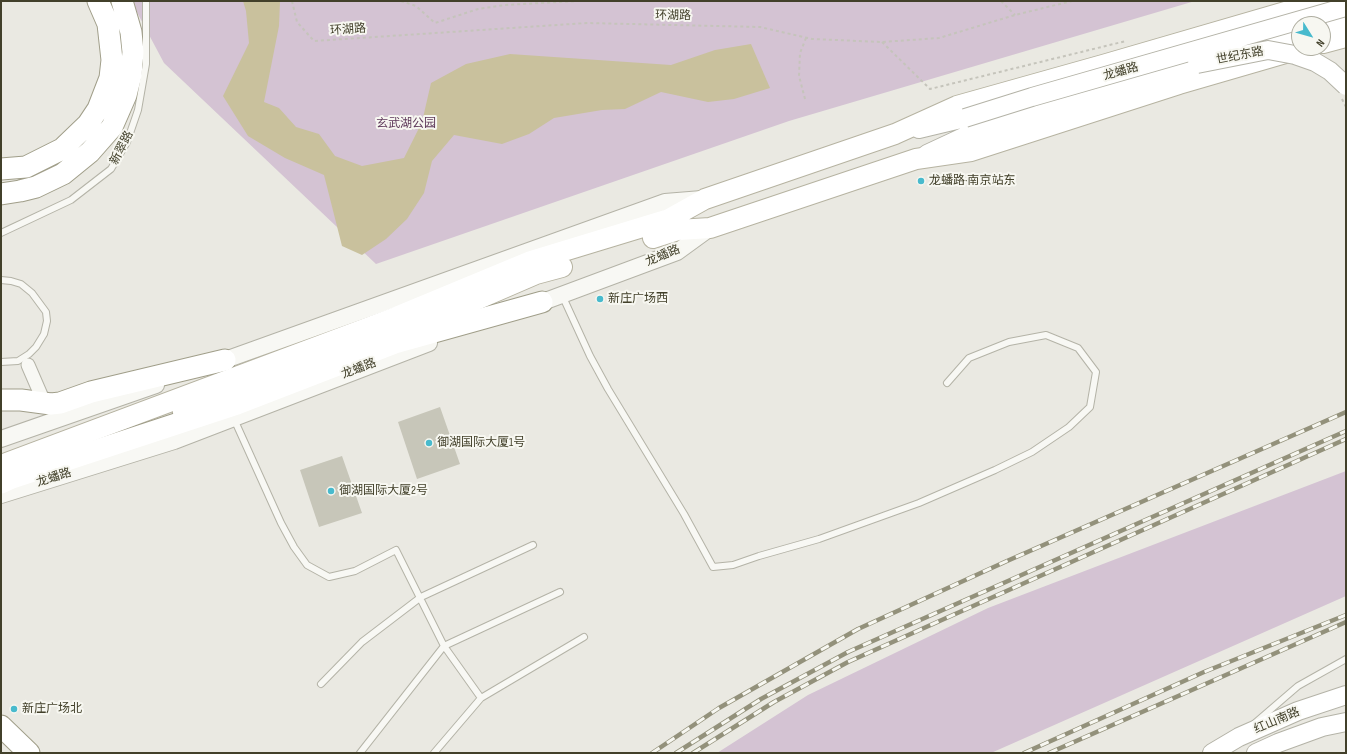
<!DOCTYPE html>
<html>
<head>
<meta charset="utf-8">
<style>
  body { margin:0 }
  #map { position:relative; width:1347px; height:754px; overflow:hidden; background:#eae9e2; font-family:"Sofia Sans Condensed",sans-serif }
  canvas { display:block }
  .frame { position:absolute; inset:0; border:2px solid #42402a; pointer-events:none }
  .north { position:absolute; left:1291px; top:16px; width:40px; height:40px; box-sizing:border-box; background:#f7f7f1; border:1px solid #afaea1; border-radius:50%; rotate:127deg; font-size:11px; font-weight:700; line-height:16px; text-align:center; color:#42402a }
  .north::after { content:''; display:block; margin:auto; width:14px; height:18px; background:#48bacd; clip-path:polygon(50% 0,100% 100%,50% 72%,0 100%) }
</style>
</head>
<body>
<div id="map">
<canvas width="1347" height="754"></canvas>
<div class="frame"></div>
<div class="north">N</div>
</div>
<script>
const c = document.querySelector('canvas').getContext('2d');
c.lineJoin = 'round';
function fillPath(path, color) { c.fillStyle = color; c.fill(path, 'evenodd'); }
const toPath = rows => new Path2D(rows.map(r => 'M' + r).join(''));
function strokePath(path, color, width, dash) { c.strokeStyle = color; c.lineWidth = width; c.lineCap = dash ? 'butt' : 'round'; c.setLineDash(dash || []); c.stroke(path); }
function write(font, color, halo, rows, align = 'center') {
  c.font = font + ' "Sofia Sans Condensed","Noto Sans SC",sans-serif'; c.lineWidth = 4; c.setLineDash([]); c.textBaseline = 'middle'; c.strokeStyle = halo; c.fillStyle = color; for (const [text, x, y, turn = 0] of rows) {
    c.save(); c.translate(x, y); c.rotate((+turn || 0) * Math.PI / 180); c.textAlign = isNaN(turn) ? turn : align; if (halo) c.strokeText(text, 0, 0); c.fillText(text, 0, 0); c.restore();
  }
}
fillPath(toPath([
  [131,1,1195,1,789,121,376,264,164,63],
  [1346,471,1346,596,991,753,717,753,808,695,988,608]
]), '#d4c3d3');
fillPath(toPath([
  [243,1,280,1,279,26,264,102,279,108,296,127,319,134,335,156,362,166,404,158,422,122,431,83,466,64,510,54,671,65,715,50,751,44,770,88,734,99,708,102,661,92,625,109,602,110,554,118,529,134,502,144,454,135,432,161,424,193,407,219,386,239,362,255,342,246,324,175,285,158,248,136,223,96,249,43,246,11]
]), '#c9c19d');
fillPath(toPath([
  [440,407,460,464,417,479,398,422],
  [342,456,362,513,319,527,300,470]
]), '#c7c6b9');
const service = toPath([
  [1,233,71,200,111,169,127,142,138,110,146,64,146,1],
  [1,280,11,281,21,284,32,293,46,312,47,321,44,334,36,347,29,354,18,361,1,362],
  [562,295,590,356,608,389,684,514,713,567,733,565,759,556,819,539,919,503,995,470,1032,452,1069,427,1090,407,1096,372,1078,348,1046,335,1009,342,969,358,947,383],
  [234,419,281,523,294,547,307,565,329,577,355,571,396,550,444,646,481,698],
  [321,684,362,642,421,597,533,545],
  [1255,723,1298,686,1346,659],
  [360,753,444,646,560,592],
  [434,753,481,698,584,637]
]);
const minor = toPath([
  [28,365,41,395]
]);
const tertiary = toPath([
  [532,306,677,252,710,228],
  [214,364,665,202,702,199],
  [1,439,156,385],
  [1,495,174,441,429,343]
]);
const secondary = toPath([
  [1323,29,1346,23],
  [1252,49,1299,36],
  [919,129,965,118],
  [927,154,972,133,1212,60],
  [1212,753,1239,737,1298,711,1346,695],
  [1256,753,1278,743,1322,727,1346,722]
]);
const primary = toPath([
  [1323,43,1346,37],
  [653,238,678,230,710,228,916,159,971,151,1179,84,1303,48],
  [183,412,448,312,536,274,562,267],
  [1,465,396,317,531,261,669,219,705,199,895,134,957,106,1103,65,1323,1]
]);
const trunk = toPath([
  [1,169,26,167,62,149,88,124,98,109,110,78,112,60,108,24,98,1],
  [1,194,20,191,36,187,63,174,90,152,112,127,126,95,131,75,133,52,131,32,122,1],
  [1,400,21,400,51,404,60,403,91,392,225,360],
  [1,483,12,478,237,404,395,343,542,302],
  [1,726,29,753]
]);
strokePath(service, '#b4b3a7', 8);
strokePath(minor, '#b4b3a7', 15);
strokePath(tertiary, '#b4b3a7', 18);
strokePath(secondary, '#b4b3a7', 20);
strokePath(primary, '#b6b3a1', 22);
strokePath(trunk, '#a09e89', 23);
strokePath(toPath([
  [292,1,297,22,314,41,587,23,760,27,812,39,882,42,939,38,1015,15,1072,1],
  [401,1,416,6,435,23,478,9,505,5,578,1],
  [1001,1,1015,15],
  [882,42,930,89,1126,41],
  [805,99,799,76,800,53,806,38],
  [1342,99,1346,107]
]), '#c5c4bb', 2, [3, 3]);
strokePath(service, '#f8f8f4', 6);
strokePath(minor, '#f8f8f4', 13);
strokePath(tertiary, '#f8f8f4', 16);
strokePath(secondary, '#fff', 18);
strokePath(primary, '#fff', 20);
strokePath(trunk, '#fff', 21);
const rail = toPath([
  [652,753,719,708,858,629,1007,561,1346,412],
  [676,753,761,699,848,652,1346,431],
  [693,753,774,702,848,662,1346,439],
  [1024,753,1204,672,1346,615],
  [1049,753,1346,622]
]);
strokePath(rail, '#93917b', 4.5);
strokePath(rail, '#f7f7f1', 3, [9]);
const secondaryBridge = toPath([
  [1197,64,1268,50,1295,55,1315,62,1330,71,1346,86],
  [965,118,1032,97,1346,7]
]);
strokePath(secondaryBridge, '#b4b3a7', 20, []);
strokePath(secondaryBridge, '#fff', 18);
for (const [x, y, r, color] of [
  [921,181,4,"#48bacd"],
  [600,299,4,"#48bacd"],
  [429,443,4,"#48bacd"],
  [331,491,4,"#48bacd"],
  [14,709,4,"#48bacd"]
]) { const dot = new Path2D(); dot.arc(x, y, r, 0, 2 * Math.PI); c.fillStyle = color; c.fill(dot); strokePath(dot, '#f7f7f1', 1.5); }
write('12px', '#42402a', '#f7f7f1', [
  ["环湖路",673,16,1],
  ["环湖路",348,30,-4],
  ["世纪东路",1240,56,-11],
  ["龙蟠路",1121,72,-16],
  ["新翠路",122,148,-63],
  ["龙蟠路",663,256,-23],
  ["龙蟠路",359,369,-21],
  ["龙蟠路",54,478,-17],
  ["红山南路",1277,721,-23]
]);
write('12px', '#5d3759', '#f7f7f1', [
  ["玄武湖公园",406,124]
]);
write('12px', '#42402a', '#f7f7f1', [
  ["龙蟠路·南京站东",929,181],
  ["新庄广场西",608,299],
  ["御湖国际大厦1号",437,443],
  ["御湖国际大厦2号",339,491],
  ["新庄广场北",22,709]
], 'left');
</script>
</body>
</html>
